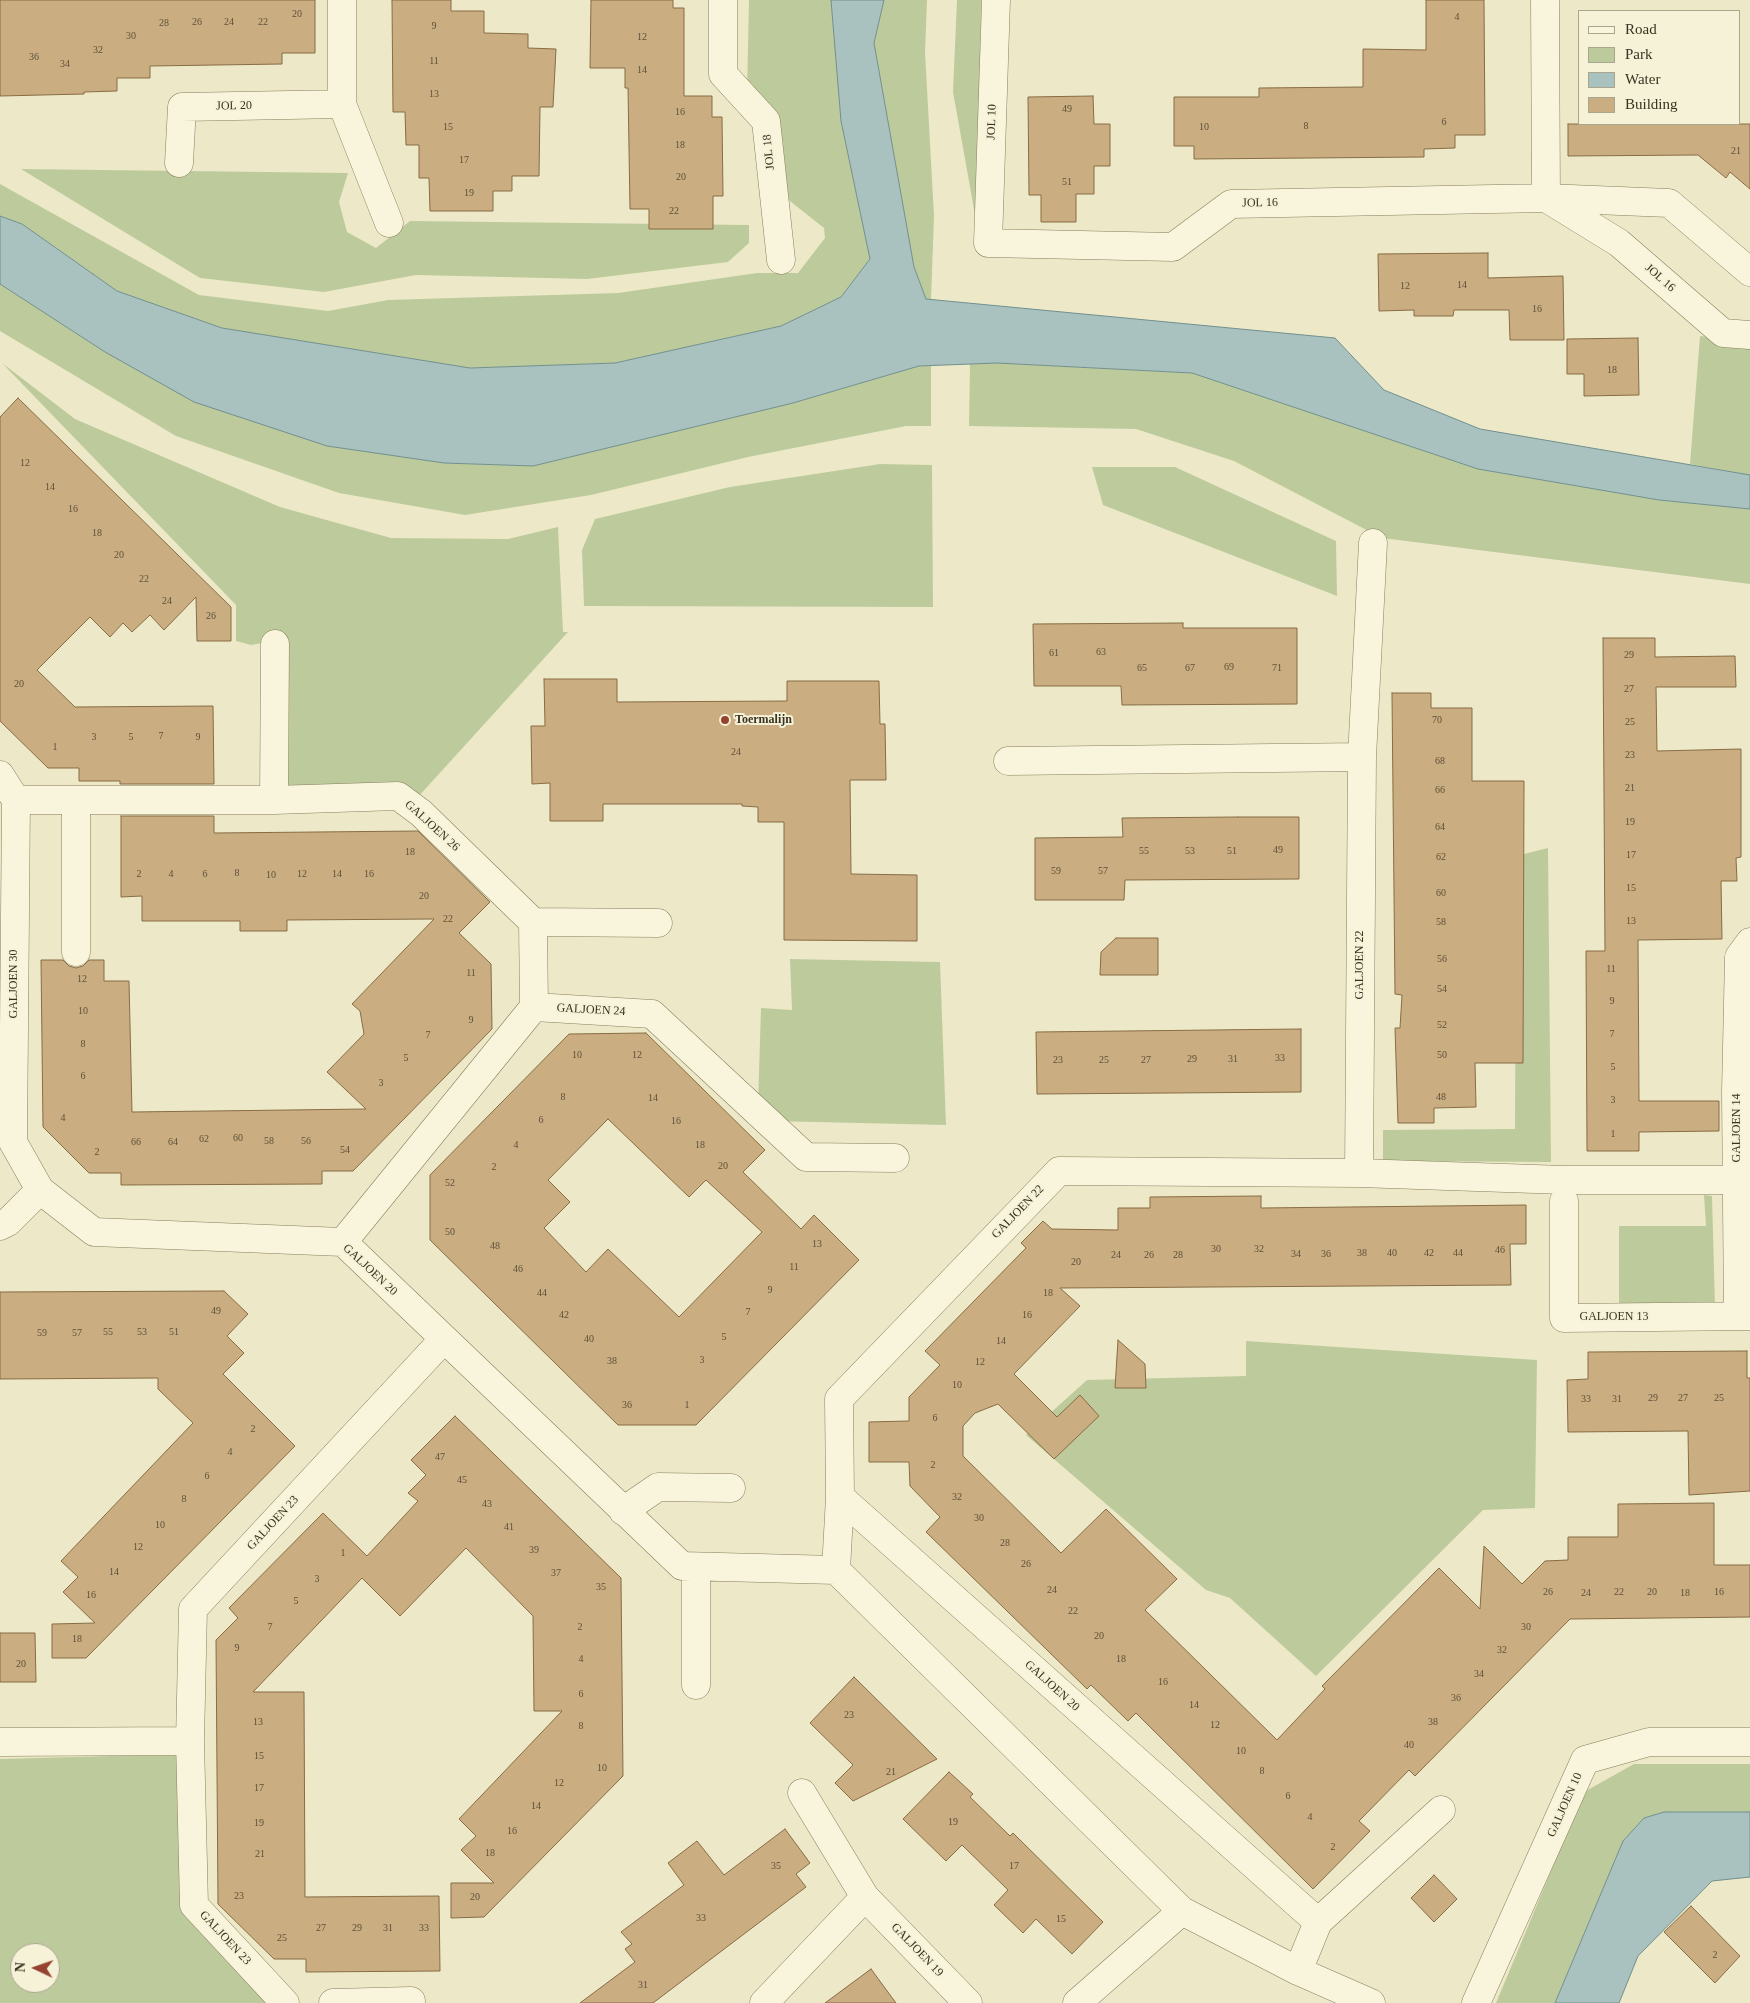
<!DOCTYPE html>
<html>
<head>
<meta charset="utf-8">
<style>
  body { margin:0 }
  #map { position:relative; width:1750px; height:2003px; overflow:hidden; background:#ede9c8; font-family:Georgia,serif }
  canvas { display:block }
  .legend { position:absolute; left:1578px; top:10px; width:162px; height:115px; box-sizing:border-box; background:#f5f2d8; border:1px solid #aaa58f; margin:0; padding:6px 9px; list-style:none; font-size:15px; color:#3a3221 }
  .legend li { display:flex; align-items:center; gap:10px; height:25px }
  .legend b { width:25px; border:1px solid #aaa58f }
  .north { position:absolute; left:10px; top:1943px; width:50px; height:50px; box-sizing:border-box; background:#f5f2d8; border:1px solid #aaa58f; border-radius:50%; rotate:273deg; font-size:14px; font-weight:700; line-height:20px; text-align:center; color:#3a3221 }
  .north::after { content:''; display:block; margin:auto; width:18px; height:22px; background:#954330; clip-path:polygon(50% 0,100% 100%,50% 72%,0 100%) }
</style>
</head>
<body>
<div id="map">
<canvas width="1750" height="2003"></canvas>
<ul class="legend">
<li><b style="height:6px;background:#f8f5dc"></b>Road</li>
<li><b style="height:14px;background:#bdcb9c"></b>Park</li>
<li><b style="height:14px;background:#a9c1bf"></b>Water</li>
<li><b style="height:14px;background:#caad80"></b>Building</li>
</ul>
<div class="north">N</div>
</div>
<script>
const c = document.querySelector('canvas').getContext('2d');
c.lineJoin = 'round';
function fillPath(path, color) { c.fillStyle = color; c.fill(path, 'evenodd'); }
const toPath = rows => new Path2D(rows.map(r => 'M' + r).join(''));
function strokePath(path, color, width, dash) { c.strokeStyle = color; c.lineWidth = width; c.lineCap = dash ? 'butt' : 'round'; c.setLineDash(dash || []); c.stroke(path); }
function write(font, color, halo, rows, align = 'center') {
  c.font = font + ' Georgia,serif'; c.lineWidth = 4; c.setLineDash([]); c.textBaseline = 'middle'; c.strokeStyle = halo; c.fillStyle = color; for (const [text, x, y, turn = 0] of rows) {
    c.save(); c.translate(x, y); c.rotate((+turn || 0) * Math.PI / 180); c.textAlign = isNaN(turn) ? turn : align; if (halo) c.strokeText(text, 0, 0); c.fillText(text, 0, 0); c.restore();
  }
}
fillPath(toPath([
  [749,0,831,0,841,121,870,259,841,297,781,326,615,363,470,368,222,328,117,291,22,224,0,216,0,184,199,295,328,311,388,300,618,293,757,273,798,273,825,238,824,228,781,194,747,94],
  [884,0,927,0,925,52,934,216,931,300,926,299,914,267,874,43],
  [957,0,981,0,979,237,953,92],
  [21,169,348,173,339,202,347,232,376,248,410,221,749,225,749,243,728,262,587,279,416,275,324,292,200,278],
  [0,284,105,352,327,446,444,463,533,466,793,403,919,366,931,365,931,426,906,426,748,457,591,495,465,515,339,493,176,436,0,331],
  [1700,336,1750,341,1750,475,1690,464],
  [2,363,75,419,280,507,391,538,508,539,558,527,563,632,568,632,418,797,404,785,283,786,283,639,251,645,236,641,236,605],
  [997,363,1192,373,1478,469,1659,500,1750,509,1750,584,1382,538,1234,461,1136,429,969,426,970,364],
  [880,464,932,465,933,607,584,606,582,550,595,519,730,487],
  [1092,467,1175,467,1336,541,1337,596,1103,505],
  [1548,848,1551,1162,1383,1161,1383,1130,1515,1129,1516,856],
  [790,959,940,962,946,1125,772,1121,758,1106,761,1008,792,1010],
  [1704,1195,1712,1196,1715,1307,1619,1309,1619,1226,1706,1226],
  [1246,1341,1537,1360,1535,1508,1483,1510,1316,1676,1230,1598,1206,1590,1026,1435,1087,1380,1246,1376],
  [182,1754,180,1907,269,2003,0,2003,0,1759],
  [20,1953,50,1953,50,1983,20,1983],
  [1634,1764,1750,1764,1750,1812,1664,1812,1644,1818,1623,1841,1555,2003,1496,2003,1584,1792]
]), '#bdcb9c');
const water = toPath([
  [831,0,884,0,874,43,914,267,926,299,1335,338,1384,390,1480,429,1750,475,1750,509,1659,500,1478,469,1192,373,997,363,919,366,793,403,533,466,444,463,327,446,194,402,105,352,0,284,0,216,22,224,117,291,222,328,470,368,615,363,781,326,841,297,870,259,841,121,831,0],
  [1664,1812,1750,1812,1750,1877,1712,1881,1638,1956,1619,2003,1555,2003,1623,1841,1644,1818,1664,1812]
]);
fillPath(water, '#a9c1bf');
strokePath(water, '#70908e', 1);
const building = toPath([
  [0,0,315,0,315,53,282,53,282,64,150,66,150,78,117,78,117,91,84,92,84,94,0,96,0,0],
  [392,0,451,0,451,11,484,11,484,33,528,34,528,48,556,49,553,107,540,107,539,176,512,176,512,191,493,191,493,211,430,211,429,178,419,178,419,145,406,145,405,112,393,112,392,0],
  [591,0,673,0,673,8,684,8,684,96,712,96,712,117,722,117,723,196,713,196,713,229,649,229,649,209,630,209,628,88,625,88,625,68,590,68,591,0],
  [1426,0,1484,0,1485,135,1455,135,1455,148,1424,149,1424,157,1194,159,1194,146,1174,146,1174,97,1259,97,1259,88,1363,87,1363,49,1426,50,1426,0],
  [1093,96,1094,124,1110,124,1110,166,1094,166,1094,194,1076,194,1076,222,1041,222,1041,195,1029,195,1028,97,1093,96],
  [1568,124,1750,124,1750,189,1730,172,1726,178,1698,155,1568,156,1568,124],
  [1488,253,1488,278,1563,276,1564,340,1510,340,1509,310,1454,310,1453,316,1414,316,1414,310,1379,311,1378,254,1488,253],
  [1638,338,1639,395,1584,396,1584,374,1567,374,1567,339,1638,338],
  [18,398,231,607,231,641,197,641,196,597,164,630,150,615,132,632,123,623,110,637,90,617,37,670,75,707,213,706,214,784,120,784,120,781,79,781,79,768,48,768,0,721,0,417,18,398],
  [1183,623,1183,628,1297,628,1297,704,1122,705,1121,686,1034,686,1033,624,1183,623],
  [1603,638,1655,638,1655,657,1735,656,1736,687,1656,687,1657,751,1741,749,1741,857,1736,858,1737,881,1721,881,1722,939,1638,940,1639,1101,1719,1101,1719,1131,1639,1132,1639,1151,1587,1151,1586,951,1605,951,1603,638],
  [544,679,617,679,617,702,787,701,787,681,879,681,880,724,885,724,886,780,850,780,851,874,917,875,917,941,784,940,784,822,758,822,758,807,742,806,742,804,603,804,603,821,550,821,550,783,532,784,531,726,545,726,544,679],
  [1392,693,1431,693,1431,708,1472,708,1472,781,1524,781,1523,1063,1475,1063,1476,1107,1434,1108,1434,1123,1398,1123,1395,1028,1400,1028,1402,995,1395,994,1392,693],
  [121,816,214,816,214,833,418,831,490,902,459,933,491,964,492,1029,353,1171,322,1171,322,1184,121,1185,121,1173,89,1173,43,1127,41,960,63,960,69,966,76,968,83,966,89,960,104,960,104,981,129,981,132,1112,366,1109,327,1072,364,1034,360,1011,352,1004,434,919,287,920,287,931,240,931,240,921,142,921,142,896,121,897,121,816],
  [1238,817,1299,817,1299,879,1125,880,1124,900,1035,900,1035,838,1123,837,1122,818,1238,817],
  [1116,938,1158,938,1158,975,1100,975,1101,952,1116,938],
  [1301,1029,1301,1092,1037,1094,1036,1032,1301,1029],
  [646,1033,765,1150,743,1172,801,1229,814,1215,859,1260,696,1425,618,1425,430,1240,430,1175,569,1034,646,1033],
  [608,1119,689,1197,706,1180,762,1232,679,1317,608,1249,586,1272,544,1228,570,1202,548,1180,608,1119],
  [1261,1196,1261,1208,1526,1205,1526,1244,1510,1244,1511,1285,1060,1288,1080,1306,1014,1374,1057,1417,1080,1395,1099,1416,1054,1459,998,1404,975,1413,963,1426,963,1456,1061,1553,1106,1509,1177,1579,1145,1610,1277,1740,1325,1689,1322,1686,1439,1568,1480,1609,1484,1546,1522,1584,1545,1561,1568,1560,1568,1537,1618,1537,1618,1504,1714,1503,1714,1565,1750,1565,1750,1617,1570,1619,1415,1776,1409,1770,1359,1821,1370,1831,1313,1889,1136,1713,1128,1721,1091,1685,1087,1689,926,1532,940,1517,910,1486,909,1462,869,1462,869,1422,909,1421,909,1397,940,1365,925,1351,1026,1248,1021,1243,1043,1221,1052,1229,1118,1230,1118,1208,1150,1208,1150,1197,1261,1196],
  [224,1291,248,1314,227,1336,244,1353,223,1374,295,1446,86,1658,52,1658,52,1624,95,1623,63,1592,78,1577,61,1561,193,1423,158,1389,158,1378,0,1379,0,1292,224,1291],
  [1118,1340,1145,1364,1146,1388,1115,1388,1118,1340],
  [1747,1351,1747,1378,1750,1378,1750,1491,1689,1495,1688,1431,1568,1432,1567,1380,1588,1379,1588,1352,1747,1351],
  [455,1416,621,1578,623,1776,484,1917,451,1918,451,1883,494,1883,461,1850,476,1836,459,1819,562,1711,534,1711,533,1616,466,1548,400,1616,362,1578,253,1692,304,1692,305,1897,439,1896,440,1971,306,1972,306,1959,274,1959,218,1904,216,1640,238,1618,229,1608,323,1513,367,1556,418,1501,408,1493,426,1475,411,1460,455,1416],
  [0,1633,35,1633,36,1682,0,1682,0,1633],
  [854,1677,937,1759,853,1801,835,1783,853,1765,810,1723,854,1677],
  [949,1772,973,1794,970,1797,1010,1836,1013,1833,1103,1922,1072,1954,1036,1919,1023,1933,994,1905,1008,1890,962,1845,946,1861,903,1819,949,1772],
  [785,1829,810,1863,796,1874,806,1887,653,2003,580,2003,635,1962,625,1949,632,1944,621,1932,684,1885,668,1863,697,1841,724,1875,785,1829],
  [1434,1875,1457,1899,1434,1922,1411,1898,1434,1875],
  [1691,1906,1740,1956,1715,1983,1664,1932,1691,1906],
  [871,1969,896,2003,825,2003,871,1969]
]);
fillPath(building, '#caad80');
strokePath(building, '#876c44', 1);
const minor = toPath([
  [342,0,342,104,389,223],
  [723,0,723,74,766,121,781,260],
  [996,0,988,243,1173,247,1231,204,1546,198,1669,203,1750,272],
  [1545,0,1546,198,1619,243,1723,333,1750,335],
  [179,163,182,107,342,104],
  [1008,761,1362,757],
  [0,775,16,800,13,1142,40,1190],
  [16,800,274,800,398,796,421,813,533,922,658,923],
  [274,800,275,644],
  [533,922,534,1007],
  [76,952,76,800],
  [1359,1173,1362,757,1373,543],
  [1564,1201,1564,1318,1750,1316],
  [0,1226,8,1222,40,1190,94,1232,343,1242,682,1566,836,1570,1182,1911,1298,1971,1371,2003],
  [343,1242,534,1007,652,1014,806,1157,895,1158],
  [1738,1316,1736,1092,1739,957,1750,942],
  [840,1497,839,1399,1059,1171,1359,1173,1564,1180,1737,1180],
  [623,1511,658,1487,731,1488],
  [836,1570,840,1497,1318,1922],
  [696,1685,696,1567],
  [0,1742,190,1741],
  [802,1793,865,1897],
  [1298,1971,1318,1922,1441,1810],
  [285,2003,194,1905,190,1741,193,1609,443,1340],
  [333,2003,411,2001],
  [764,2003,865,1897,968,2003],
  [1077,2003,1182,1911],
  [1476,2003,1585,1760,1649,1742,1750,1742]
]);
strokePath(minor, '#897d5e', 29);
strokePath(minor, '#f8f5dc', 28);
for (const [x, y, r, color] of [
  [725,720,5,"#954330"]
]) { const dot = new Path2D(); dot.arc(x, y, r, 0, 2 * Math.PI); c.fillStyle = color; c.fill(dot); strokePath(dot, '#f5f2d8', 2); }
write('10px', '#5e5139', null, [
  ["20",297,14],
  ["4",1457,17],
  ["26",197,22],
  ["24",229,22],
  ["22",263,22],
  ["28",164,23],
  ["9",434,26],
  ["30",131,36],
  ["12",642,37],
  ["32",98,50],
  ["36",34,57],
  ["11",434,61],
  ["34",65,64],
  ["14",642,70],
  ["13",434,94],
  ["49",1067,109],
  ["16",680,112],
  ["6",1444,122],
  ["8",1306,126],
  ["15",448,127],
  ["10",1204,127],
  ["18",680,145],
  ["21",1736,151],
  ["17",464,160],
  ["20",681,177],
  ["51",1067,182],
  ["19",469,193],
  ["22",674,211],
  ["14",1462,285],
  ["12",1405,286],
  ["16",1537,309],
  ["18",1612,370],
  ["12",25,463],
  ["14",50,487],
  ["16",73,509],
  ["18",97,533],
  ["20",119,555],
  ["22",144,579],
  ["24",167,601],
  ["26",211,616],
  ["63",1101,652],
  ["61",1054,653],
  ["29",1629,655],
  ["69",1229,667],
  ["65",1142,668],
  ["67",1190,668],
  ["71",1277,668],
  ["20",19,684],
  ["27",1629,689],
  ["70",1437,720],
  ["25",1630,722],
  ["7",161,736],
  ["3",94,737],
  ["5",131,737],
  ["9",198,737],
  ["1",55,747],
  ["24",736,752],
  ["23",1630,755],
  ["68",1440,761],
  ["21",1630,788],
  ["66",1440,790],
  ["19",1630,822],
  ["64",1440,827],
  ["49",1278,850],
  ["55",1144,851],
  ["53",1190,851],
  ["51",1232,851],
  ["18",410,852],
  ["17",1631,855],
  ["62",1441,857],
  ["59",1056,871],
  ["57",1103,871],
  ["8",237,873],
  ["2",139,874],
  ["4",171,874],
  ["6",205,874],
  ["12",302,874],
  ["14",337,874],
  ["16",369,874],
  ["10",271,875],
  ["15",1631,888],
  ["60",1441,893],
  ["20",424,896],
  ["22",448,919],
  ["13",1631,921],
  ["58",1441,922],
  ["56",1442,959],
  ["11",1611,969],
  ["11",471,973],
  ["12",82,979],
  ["54",1442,989],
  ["9",1612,1001],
  ["10",83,1011],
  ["9",471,1020],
  ["52",1442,1025],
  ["7",1612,1034],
  ["7",428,1035],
  ["8",83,1044],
  ["10",577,1055],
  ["12",637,1055],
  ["50",1442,1055],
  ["5",406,1058],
  ["33",1280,1058],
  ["29",1192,1059],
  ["31",1233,1059],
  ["23",1058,1060],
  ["25",1104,1060],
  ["27",1146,1060],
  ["5",1613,1067],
  ["6",83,1076],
  ["3",381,1083],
  ["8",563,1097],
  ["48",1441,1097],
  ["14",653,1098],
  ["3",1613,1100],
  ["4",63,1118],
  ["6",541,1120],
  ["16",676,1121],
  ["1",1613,1134],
  ["60",238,1138],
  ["62",204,1139],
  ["58",269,1141],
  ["56",306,1141],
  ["66",136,1142],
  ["64",173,1142],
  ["4",516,1145],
  ["18",700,1145],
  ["54",345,1150],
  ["2",97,1152],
  ["20",723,1166],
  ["2",494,1167],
  ["52",450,1183],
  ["50",450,1232],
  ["13",817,1244],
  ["48",495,1246],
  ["30",1216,1249],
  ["32",1259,1249],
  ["46",1500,1250],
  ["38",1362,1253],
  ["40",1392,1253],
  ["42",1429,1253],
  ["44",1458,1253],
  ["34",1296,1254],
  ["36",1326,1254],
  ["24",1116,1255],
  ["26",1149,1255],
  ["28",1178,1255],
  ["20",1076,1262],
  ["11",794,1267],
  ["46",518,1269],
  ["9",770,1290],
  ["44",542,1293],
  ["18",1048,1293],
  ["49",216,1311],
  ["7",748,1312],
  ["42",564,1315],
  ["16",1027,1315],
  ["55",108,1332],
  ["53",142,1332],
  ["51",174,1332],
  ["59",42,1333],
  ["57",77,1333],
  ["5",724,1337],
  ["40",589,1339],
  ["14",1001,1341],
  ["3",702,1360],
  ["38",612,1361],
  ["12",980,1362],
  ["10",957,1385],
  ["29",1653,1398],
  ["27",1683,1398],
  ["25",1719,1398],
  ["33",1586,1399],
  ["31",1617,1399],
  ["36",627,1405],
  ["1",687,1405],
  ["6",935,1418],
  ["2",253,1429],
  ["4",230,1452],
  ["47",440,1457],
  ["2",933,1465],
  ["6",207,1476],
  ["45",462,1480],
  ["32",957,1497],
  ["8",184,1499],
  ["43",487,1504],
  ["30",979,1518],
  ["10",160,1525],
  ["41",509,1527],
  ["28",1005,1543],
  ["12",138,1547],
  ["39",534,1550],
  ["1",343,1553],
  ["26",1026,1564],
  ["14",114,1572],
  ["37",556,1573],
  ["3",317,1579],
  ["35",601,1587],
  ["24",1052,1590],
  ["26",1548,1592],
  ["22",1619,1592],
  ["20",1652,1592],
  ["16",1719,1592],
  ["24",1586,1593],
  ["18",1685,1593],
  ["16",91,1595],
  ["5",296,1601],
  ["22",1073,1611],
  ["7",270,1627],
  ["2",580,1627],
  ["30",1526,1627],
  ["20",1099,1636],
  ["18",77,1639],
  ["9",237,1648],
  ["32",1502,1650],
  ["4",581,1659],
  ["18",1121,1659],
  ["20",21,1664],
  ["34",1479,1674],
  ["16",1163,1682],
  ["6",581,1694],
  ["36",1456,1698],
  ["14",1194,1705],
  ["23",849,1715],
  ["13",258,1722],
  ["38",1433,1722],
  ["12",1215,1725],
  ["8",581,1726],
  ["40",1409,1745],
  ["10",1241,1751],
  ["15",259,1756],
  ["10",602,1768],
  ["8",1262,1771],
  ["21",891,1772],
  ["12",559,1783],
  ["17",259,1788],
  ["6",1288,1796],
  ["14",536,1806],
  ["4",1310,1817],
  ["19",953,1822],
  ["19",259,1823],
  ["16",512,1831],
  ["2",1333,1847],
  ["18",490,1853],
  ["21",260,1854],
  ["35",776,1866],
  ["17",1014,1866],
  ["23",239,1896],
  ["20",475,1897],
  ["33",701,1918],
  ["15",1061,1919],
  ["27",321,1928],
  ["29",357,1928],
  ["31",388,1928],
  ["33",424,1928],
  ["25",282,1938],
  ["2",1715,1955],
  ["31",643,1985]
]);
write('12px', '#3a3221', '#f5f2d8', [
  ["JOL 20",234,106,-1],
  ["JOL 10",992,122,-88],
  ["JOL 18",769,152,-96],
  ["JOL 16",1260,203,-1],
  ["JOL 16",1660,278,41],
  ["GALJOEN 26",432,826,42],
  ["GALJOEN 22",1360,965,-90],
  ["GALJOEN 30",14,984,-90],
  ["GALJOEN 24",591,1010,3],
  ["GALJOEN 14",1737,1128,-90],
  ["GALJOEN 22",1018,1212,-46],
  ["GALJOEN 20",370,1270,43],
  ["GALJOEN 13",1614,1317],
  ["GALJOEN 23",273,1523,-47],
  ["GALJOEN 20",1052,1686,42],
  ["GALJOEN 10",1565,1805,-66],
  ["GALJOEN 23",225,1938,47],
  ["GALJOEN 19",917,1950,46]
]);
write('bold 12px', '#3a3221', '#f5f2d8', [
  ["Toermalijn",735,720]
], 'left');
</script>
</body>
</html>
